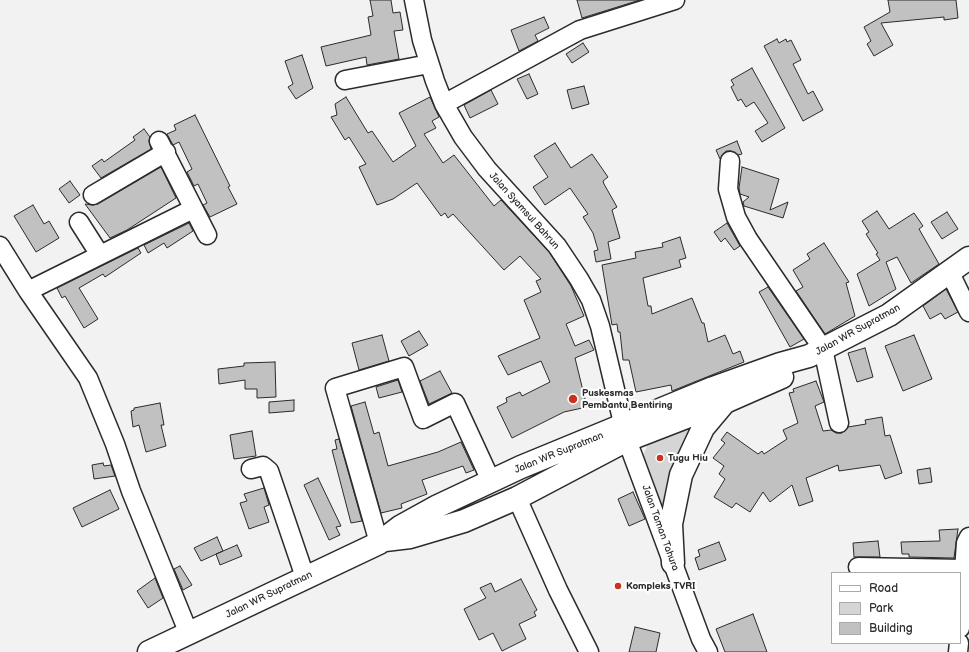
<!DOCTYPE html>
<html>
<head>
<meta charset="utf-8">
<style>
  body { margin:0 }
  #map { position:relative; width:969px; height:652px; overflow:hidden; background:#f2f2f2; font-family:"Balsamiq Sans",sans-serif }
  canvas { display:block }
  .legend { position:absolute; left:831px; top:572px; width:130px; height:72px; box-sizing:border-box; background:#fff; border:1px solid #aaa; margin:0; padding:5px 7px; list-style:none; font-size:12px; color:#2b2b2b }
  .legend li { display:flex; align-items:center; gap:8px; height:20px }
  .legend b { width:20px; border:1px solid #aaa }
</style>
</head>
<body>
<div id="map">
<canvas width="969" height="652"></canvas>
<ul class="legend">
<li><b style="height:5px;background:#fff"></b>Road</li>
<li><b style="height:11px;background:#d5d5d5"></b>Park</li>
<li><b style="height:11px;background:#c1c1c1"></b>Building</li>
</ul>
</div>
<script>
const c = document.querySelector('canvas').getContext('2d');
c.lineJoin = 'round';
function fillPath(path, color) { c.fillStyle = color; c.fill(path, 'evenodd'); }
const toPath = rows => new Path2D(rows.map(r => 'M' + r).join(''));
function strokePath(path, color, width, dash) { c.strokeStyle = color; c.lineWidth = width; c.lineCap = dash ? 'butt' : 'round'; c.setLineDash(dash || []); c.stroke(path); }
function write(font, color, halo, rows, align = 'center') {
  c.font = font + ' "Balsamiq Sans",sans-serif'; c.lineWidth = 4; c.setLineDash([]); c.textBaseline = 'middle'; c.strokeStyle = halo; c.fillStyle = color; for (const [text, x, y, turn = 0] of rows) {
    c.save(); c.translate(x, y); c.rotate((+turn || 0) * Math.PI / 180); c.textAlign = isNaN(turn) ? turn : align; if (halo) c.strokeText(text, 0, 0); c.fillText(text, 0, 0); c.restore();
  }
}
fillPath(toPath([
  [698,419,664,514,642,458,648,444,654,437]
]), '#d5d5d5');
const building = toPath([
  [370,0,391,0,393,13,400,12,403,30,394,31,399,59,367,65,366,57,326,66,321,47,371,35,368,17,373,16,370,0],
  [577,0,640,0,582,18,577,0],
  [888,0,956,0,958,18,944,20,944,17,881,23,893,45,874,56,867,44,871,41,864,27,890,12,888,0],
  [544,17,549,28,535,35,538,41,519,51,511,30,544,17],
  [777,39,779,43,786,39,787,42,791,40,801,60,793,64,808,94,813,91,823,110,803,121,764,46,777,39],
  [583,43,589,52,572,63,566,54,583,43],
  [302,55,313,88,296,99,288,87,293,84,285,61,302,55],
  [752,68,785,128,762,142,755,131,768,123,754,102,746,107,741,99,738,101,731,87,734,85,731,80,752,68],
  [529,74,538,94,527,99,517,79,529,74],
  [584,86,589,104,572,109,567,90,584,86],
  [491,90,498,104,470,118,464,105,491,90],
  [346,97,368,133,372,131,393,162,416,146,399,113,430,97,439,117,432,121,436,128,424,134,443,163,454,155,494,206,501,200,549,252,571,286,584,316,566,324,575,346,589,340,594,350,575,358,587,407,564,412,512,438,497,407,507,402,506,398,520,392,522,396,550,382,541,361,508,375,498,356,540,338,524,300,541,292,536,281,541,279,520,256,504,270,453,214,448,218,445,213,441,216,417,183,393,199,377,205,359,167,366,164,349,137,345,140,331,117,337,115,335,104,346,97],
  [195,115,230,186,228,187,237,204,210,217,203,205,207,203,198,184,194,186,187,172,192,169,179,142,173,145,167,134,176,130,174,125,195,115],
  [144,129,150,137,149,141,151,149,101,178,92,166,102,159,104,162,135,140,133,137,144,129],
  [737,141,742,154,738,155,731,151,726,151,720,159,716,150,737,141],
  [555,143,571,168,592,154,608,177,603,181,604,184,617,207,612,210,620,238,608,242,611,259,596,262,594,251,598,250,593,233,583,217,588,214,570,188,545,205,533,187,548,177,534,156,555,143],
  [161,167,176,198,127,230,110,238,85,204,93,205,98,204,161,167],
  [742,167,779,179,770,210,788,202,783,218,744,206,743,202,749,197,740,194,739,188,742,167],
  [70,181,80,195,69,203,59,189,70,181],
  [33,205,44,224,49,221,59,238,36,252,14,216,33,205],
  [877,211,889,229,914,213,923,226,919,229,939,264,911,283,897,257,886,262,896,289,869,306,857,274,880,260,876,254,878,253,866,234,869,232,862,221,877,211],
  [947,212,958,229,942,239,931,222,947,212],
  [189,223,193,231,167,248,164,243,148,253,144,245,189,223],
  [727,223,740,246,734,250,725,238,721,242,714,232,727,223],
  [680,237,686,258,679,260,681,267,643,278,648,306,651,306,652,314,692,298,702,323,704,323,708,342,725,335,733,354,740,351,744,362,672,391,671,385,636,392,629,360,623,360,620,332,618,332,617,324,612,325,602,265,636,258,635,252,663,247,662,243,680,237],
  [824,243,849,282,846,283,855,316,825,334,796,291,803,287,793,270,810,259,807,254,824,243],
  [138,248,141,253,105,277,103,274,79,288,98,319,84,328,65,296,62,298,57,288,138,248],
  [768,287,804,339,790,347,759,292,768,287],
  [946,289,958,312,945,319,941,313,930,319,923,306,946,289],
  [419,331,428,345,409,356,401,341,419,331],
  [382,335,389,361,359,370,352,343,382,335],
  [914,335,932,379,903,391,885,346,914,335],
  [865,348,873,377,857,382,848,353,865,348],
  [275,362,276,397,257,398,257,389,245,389,245,380,219,384,218,369,244,366,244,363,275,362],
  [440,371,452,393,429,404,420,381,440,371],
  [398,380,402,392,379,398,376,387,398,380],
  [816,381,824,402,815,406,823,431,831,430,836,433,842,433,848,427,866,424,865,420,882,417,885,436,890,435,902,473,885,479,880,465,839,471,838,465,806,478,813,501,799,506,792,485,770,502,763,492,750,512,736,503,732,508,714,497,725,479,719,474,724,466,713,458,725,443,721,440,727,432,758,454,762,451,764,454,787,439,783,430,798,423,789,393,794,392,793,389,816,381],
  [294,400,294,411,269,413,269,402,294,400],
  [365,402,374,434,379,432,388,466,438,452,461,442,474,470,466,473,463,466,422,480,427,494,401,504,402,508,381,513,351,406,365,402],
  [160,403,164,425,161,425,166,446,146,452,139,425,133,427,131,411,134,410,134,408,160,403],
  [252,431,256,456,234,459,230,435,252,431],
  [339,439,362,521,351,523,332,450,337,449,335,440,339,439],
  [103,463,104,466,111,465,115,476,94,479,92,465,103,463],
  [930,468,932,482,919,484,917,470,930,468],
  [318,478,341,526,336,527,340,535,329,540,304,485,318,478],
  [264,488,269,505,264,507,269,522,249,529,240,503,247,501,244,494,264,488],
  [110,490,119,509,82,527,73,508,110,490],
  [633,492,645,519,629,526,618,499,633,492],
  [958,529,954,558,909,557,909,554,902,554,901,542,940,541,939,530,958,529],
  [217,537,223,551,201,561,194,548,217,537],
  [878,541,880,557,854,557,853,543,878,541],
  [719,542,726,560,699,570,695,558,700,556,698,550,719,542],
  [237,545,242,556,220,565,216,554,237,545],
  [180,566,192,585,183,590,174,569,180,566],
  [155,578,163,598,148,608,137,591,155,578],
  [521,579,537,610,534,612,536,616,519,624,526,639,502,651,493,633,479,640,464,609,486,598,480,588,491,583,495,592,521,579],
  [753,614,767,652,725,652,716,629,753,614],
  [635,627,660,633,656,652,629,652,635,627]
]);
fillPath(building, '#c1c1c1');
strokePath(building, '#2b2b2b', 1);
const minor = toPath([
  [414,0,422,40,435,81,444,104,463,137,487,169,557,246,579,279,591,300,600,326,627,440,701,639,708,652],
  [345,80,429,64],
  [444,104,580,30,675,0],
  [159,141,207,235],
  [730,161,728,189,736,217,748,239,823,349,839,423],
  [93,195,166,152],
  [79,222,100,255],
  [0,246,28,291,88,378,115,444,131,491,189,634],
  [950,273,969,312],
  [28,291,193,209],
  [251,469,263,466,269,471,305,577],
  [517,498,558,590,589,652],
  [379,543,335,388,404,367,423,419,455,403,491,481],
  [858,567,963,569],
  [960,628,966,543,969,537],
  [958,652,959,643]
]);
const highway = toPath([
  [385,540,410,537,464,521,517,498,627,440,725,402,782,377],
  [673,563,671,524,681,475,703,428,724,403],
  [149,652,379,543,400,527,438,506,521,467,713,388,780,364,809,356,889,315,969,258]
]);
strokePath(minor, '#2b2b2b', 21);
strokePath(highway, '#2b2b2b', 25);
strokePath(minor, '#fff', 18);
strokePath(highway, '#fff', 22);
for (const [x, y, r, color] of [
  [573,399,5,"#c8321e"],
  [660,458,4,"#c8321e"],
  [618,586,4,"#c8321e"]
]) { const dot = new Path2D(); dot.arc(x, y, r, 0, 2 * Math.PI); c.fillStyle = color; c.fill(dot); strokePath(dot, '#fff', 1.5); }
write('10px', '#2b2b2b', '#fff', [
  ["Jalan Syamsul Bahrun",524,211,48],
  ["Jalan WR Supratman",858,330,-29],
  ["Jalan WR Supratman",559,453,-22],
  ["Jalan Taman Tahura",660,528,70],
  ["Jalan WR Supratman",269,595,-26]
]);
write('bold 10px', '#2b2b2b', '#fff', [
  ["Puskesmas",582,393],
  ["Pembantu Bentiring",582,405],
  ["Tugu Hiu",668,458],
  ["Kompleks TVRI",626,586]
], 'left');
</script>
</body>
</html>
